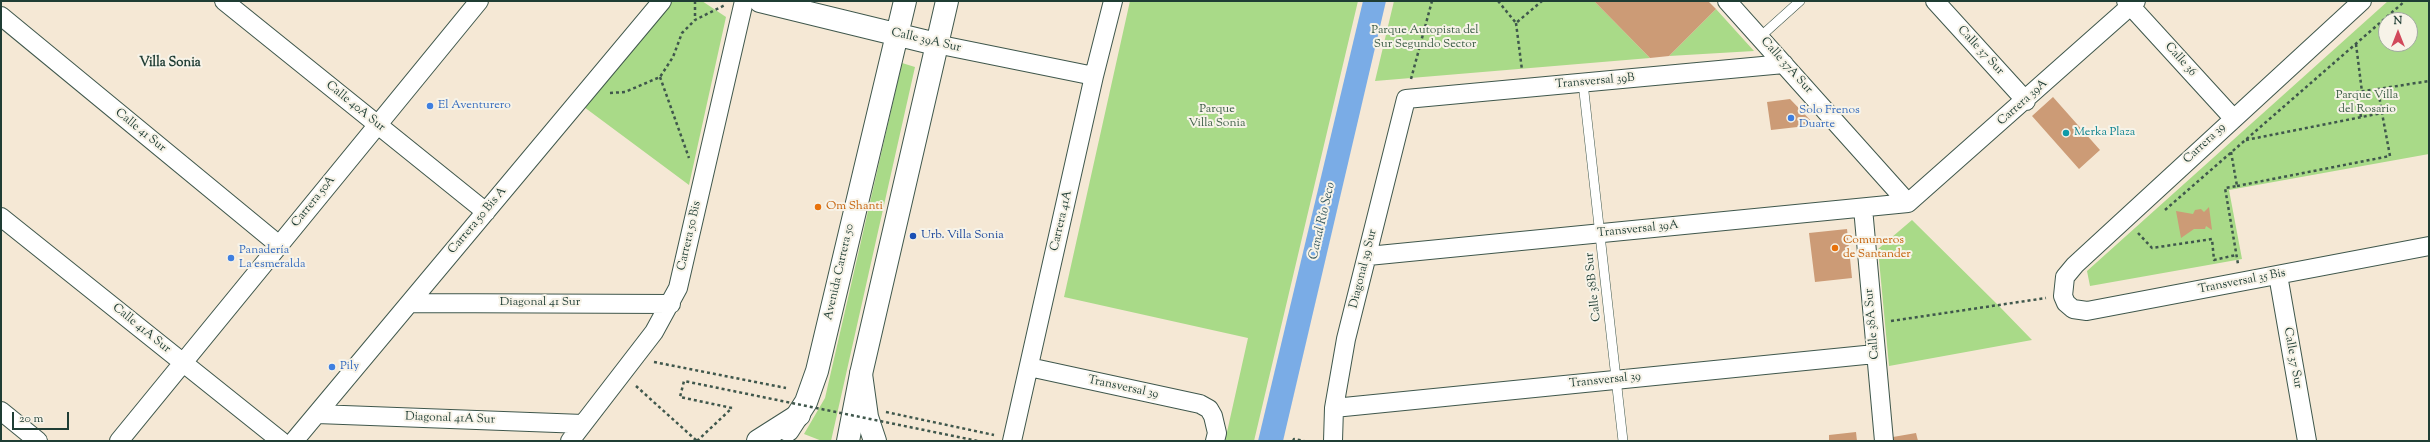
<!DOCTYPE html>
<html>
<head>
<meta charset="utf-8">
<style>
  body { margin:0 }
  #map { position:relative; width:2430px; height:442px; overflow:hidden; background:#f5e8d5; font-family:"Sorts Mill Goudy",serif }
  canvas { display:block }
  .frame { position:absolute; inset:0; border:2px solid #1f3d34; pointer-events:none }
  .north { position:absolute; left:2378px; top:12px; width:40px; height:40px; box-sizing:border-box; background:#f7f3e8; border:1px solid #a1aaa0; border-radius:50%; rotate:0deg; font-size:11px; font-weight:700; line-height:16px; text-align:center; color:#1f3d34 }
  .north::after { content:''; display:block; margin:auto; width:14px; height:18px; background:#d1495b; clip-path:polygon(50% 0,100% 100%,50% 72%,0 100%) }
  .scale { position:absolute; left:12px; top:412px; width:57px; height:18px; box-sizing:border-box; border:2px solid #1f3d34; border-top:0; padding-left:5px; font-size:12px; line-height:14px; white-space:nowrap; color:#1f3d34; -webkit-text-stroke:3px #f7f3e8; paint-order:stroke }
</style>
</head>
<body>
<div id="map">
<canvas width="2430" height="442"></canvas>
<div class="frame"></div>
<div class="north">N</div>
<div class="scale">20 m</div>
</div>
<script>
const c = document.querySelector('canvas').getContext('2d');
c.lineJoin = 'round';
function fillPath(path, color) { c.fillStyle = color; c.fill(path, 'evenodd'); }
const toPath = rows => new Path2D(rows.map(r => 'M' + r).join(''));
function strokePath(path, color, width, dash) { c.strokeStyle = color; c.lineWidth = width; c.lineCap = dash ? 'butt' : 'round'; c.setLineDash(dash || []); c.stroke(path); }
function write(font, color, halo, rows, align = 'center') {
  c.font = font + ' "Sorts Mill Goudy",serif'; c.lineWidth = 4; c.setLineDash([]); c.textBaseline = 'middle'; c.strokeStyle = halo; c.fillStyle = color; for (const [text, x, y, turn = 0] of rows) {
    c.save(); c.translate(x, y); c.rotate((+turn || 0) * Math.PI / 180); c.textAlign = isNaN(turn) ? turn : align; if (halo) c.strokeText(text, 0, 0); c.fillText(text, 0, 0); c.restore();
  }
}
fillPath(toPath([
  [672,1,702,1,726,17,689,185,584,107],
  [1130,1,1358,1,1254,441,1225,441,1248,338,1064,297],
  [1394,1,1594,1,1650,58,1375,81],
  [2388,1,2429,1,2429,154,2229,190,2242,259,2090,286,2087,271],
  [2386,20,2410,20,2410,44,2386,44],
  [1716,9,1754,51,1669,56],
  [902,63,915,67,831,441,822,441,804,434,825,398],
  [1912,220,1999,306,2032,340,1889,366,1878,249]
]), '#a9da88');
fillPath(toPath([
  [1363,1,1386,1,1283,441,1258,441]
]), '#7aace6');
fillPath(toPath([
  [1594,1,1708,1,1716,9,1669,56,1650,58],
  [2053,97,2100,150,2079,169,2032,116],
  [1790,99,1815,125,1771,130,1767,102],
  [2209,207,2212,230,2206,226,2205,229,2194,229,2181,238,2176,211,2193,214,2195,210,2201,209,2204,212],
  [1847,229,1852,278,1815,282,1809,233],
  [1856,432,1857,441,1829,441,1829,435],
  [1916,433,1918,441,1893,441,1893,437]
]), '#cc9b76');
const lane = toPath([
  [1760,37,1800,1],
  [1583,83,1623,441]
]);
const street = toPath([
  [224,1,486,212],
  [1727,1,1908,203],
  [1935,1,2026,101],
  [2126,1,2233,118],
  [2362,1,2075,265,2065,277,2063,296,2066,303,2073,309,2087,311,2429,246],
  [1,16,279,245],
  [936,44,1094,76],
  [1908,203,2136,1],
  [1863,208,1884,441],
  [1,217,281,441],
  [1368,256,1908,203],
  [2278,275,2307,441],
  [410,303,671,304],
  [1029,367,1200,404,1209,409,1213,416,1217,433,1215,441],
  [1334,408,1875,354],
  [1,411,38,441],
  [317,414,583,424],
  [119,441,479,1],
  [294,441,662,1],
  [570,441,654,332,678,288,744,1],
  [1012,441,1094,76,1113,1],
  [1333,441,1334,408,1346,339,1406,99,1784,64]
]);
const secondary = toPath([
  [760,1,936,44],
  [788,430,806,402,817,371,905,1],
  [848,441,861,374,947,1]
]);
const highway = toPath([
  [861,374,867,417,875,441],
  [758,441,799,415]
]);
strokePath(lane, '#3f574c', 10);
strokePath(street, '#3f574c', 20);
strokePath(secondary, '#3f574c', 24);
strokePath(highway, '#3f574c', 24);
strokePath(toPath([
  [695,1,695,20],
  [1498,1,1516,23,1542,1],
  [1516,23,1522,70],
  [2356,44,2362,92],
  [660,77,689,158],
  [1411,79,1432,1],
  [610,93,625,92,660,77,673,57,682,33,695,20,725,5],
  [2361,117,2357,92,2378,89],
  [2246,140,2382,113,2378,89,2429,81],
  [2231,152,2237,186,2225,188,2238,264],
  [2237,186,2390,156,2382,113],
  [2165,210,2405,1],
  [2138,233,2152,248,2212,239,2214,260,2236,255],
  [1891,321,2046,298],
  [654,362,786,388],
  [636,386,697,441],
  [886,412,994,435],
  [697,441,732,408],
  [1293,441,1294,439,1304,441]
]), '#3f574c', 2.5, [3, 3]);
strokePath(lane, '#fff', 9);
strokePath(street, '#fff', 18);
strokePath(secondary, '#fff', 22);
strokePath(highway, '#fff', 22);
strokePath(toPath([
  [732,408,680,397,684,381,978,441]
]), '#3f574c', 2.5, [3, 3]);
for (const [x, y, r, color] of [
  [430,106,4,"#3f7fe0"],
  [1791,118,4,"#3f7fe0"],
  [2066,133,4,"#0f9aa8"],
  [818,207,4,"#e8710a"],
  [913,236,4,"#1a4fb4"],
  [1835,248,4,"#e8710a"],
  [231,258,4,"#3f7fe0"],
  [332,367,4,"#3f7fe0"]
]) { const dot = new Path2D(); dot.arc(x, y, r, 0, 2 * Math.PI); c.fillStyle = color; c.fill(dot); strokePath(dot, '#f7f3e8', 1.5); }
write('12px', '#3b5c45', '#f7f3e8', [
  ["Parque Autopista del",1425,31],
  ["Sur Segundo Sector",1425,45],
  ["Parque Villa",2367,96],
  ["del Rosario",2367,110],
  ["Parque",1217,110],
  ["Villa Sonia",1217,124]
]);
write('12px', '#1f3d34', '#f7f3e8', [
  ["Calle 39A Sur",926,41,13],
  ["Calle 37 Sur",1980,51,47],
  ["Calle 36",2180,60,48],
  ["Calle 37A Sur",1786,66,48],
  ["Transversal 39B",1595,82,-5],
  ["Carrera 39A",2023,103,-42],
  ["Calle 40A Sur",355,107,39],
  ["Calle 41 Sur",140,131,39],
  ["Carrera 39",2205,144,-43],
  ["Carrera 50A",314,202,-51],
  ["Carrera 50 Bis A",478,221,-50],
  ["Carrera 41A",1062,221,-77],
  ["Transversal 39A",1638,230,-6],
  ["Carrera 50 Bis",690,236,-77],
  ["Diagonal 39 Sur",1364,269,-76],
  ["Avenida Carrera 50",840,272,-77],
  ["Transversal 35 Bis",2242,282,-11],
  ["Calle 38B Sur",1594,287,-96],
  ["Diagonal 41 Sur",540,303],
  ["Calle 38A Sur",1873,324,-95],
  ["Calle 41A Sur",141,329,39],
  ["Calle 37 Sur",2292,358,80],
  ["Transversal 39",1605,381,-6],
  ["Transversal 39",1123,388,12],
  ["Diagonal 41A Sur",450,419,2]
]);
write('12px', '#366cbe', '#f7f3e8', [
  ["El Aventurero",438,106],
  ["Solo Frenos",1799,111],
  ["Duarte",1799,125],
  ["Panadería",239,251],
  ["La esmeralda",239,265],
  ["Pily",340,367]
], 'left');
write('12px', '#0d838f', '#f7f3e8', [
  ["Merka Plaza",2074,133]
], 'left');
write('12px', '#c56008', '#f7f3e8', [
  ["Om Shanti",826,207],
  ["Comuneros",1843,241],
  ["de Santander",1843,255]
], 'left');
write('12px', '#164399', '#f7f3e8', [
  ["Urb. Villa Sonia",921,236]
], 'left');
write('bold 13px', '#1f3d34', '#f7f3e8', [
  ["Villa Sonia",170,64]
]);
write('italic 13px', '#365960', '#f7f3e8', [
  ["Canal Río Seco",1323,221,-77]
]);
</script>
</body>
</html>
